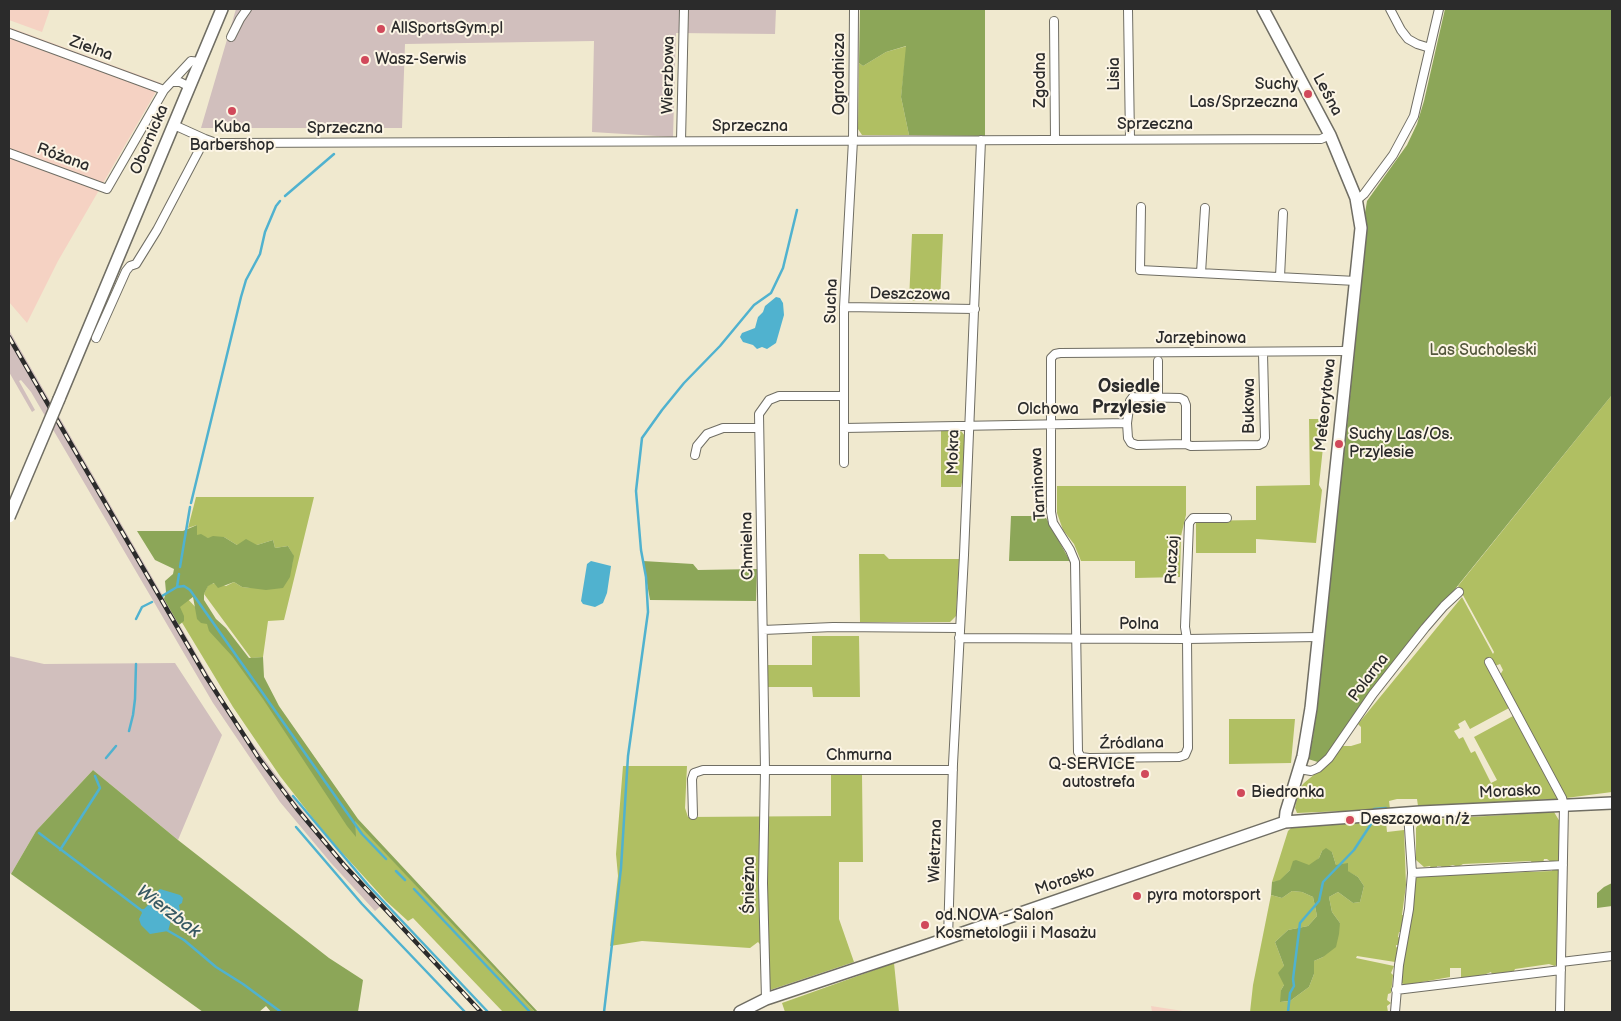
<!DOCTYPE html>
<html>
<head>
<meta charset="utf-8">
<style>
  body { margin:0 }
  #map { position:relative; width:1621px; height:1021px; overflow:hidden; background:#f0e9cf; font-family:"Balsamiq Sans",sans-serif }
  canvas { display:block }
  .frame { position:absolute; inset:0; border:10px solid #2b2b2b; pointer-events:none }
</style>
</head>
<body>
<div id="map">
<canvas width="1621" height="1021"></canvas>
<div class="frame"></div>
</div>
<script>
const c = document.querySelector('canvas').getContext('2d');
c.lineJoin = 'round';
function fillPath(path, color) { c.fillStyle = color; c.fill(path, 'evenodd'); }
const toPath = rows => new Path2D(rows.map(r => 'M' + r).join(''));
function strokePath(path, color, width, dash) { c.strokeStyle = color; c.lineWidth = width; c.lineCap = dash ? 'butt' : 'round'; c.setLineDash(dash || []); c.stroke(path); }
function write(font, color, halo, rows, align = 'center') {
  c.font = font + ' "Balsamiq Sans",sans-serif'; c.lineWidth = 4; c.setLineDash([]); c.textBaseline = 'middle'; c.strokeStyle = halo; c.fillStyle = color; for (const [text, x, y, turn = 0] of rows) {
    c.save(); c.translate(x, y); c.rotate((+turn || 0) * Math.PI / 180); c.textAlign = isNaN(turn) ? turn : align; if (halo) c.strokeText(text, 0, 0); c.fillText(text, 0, 0); c.restore();
  }
}
fillPath(toPath([
  [9,9,50,9,42,32,9,20],
  [9,27,161,83,58,261,27,323,9,302],
  [1151,1006,1183,1011,1189,1012,1152,1012]
]), '#f5d2c3');
fillPath(toPath([
  [236,9,776,9,775,34,676,33,673,137,592,132,594,41,405,44,402,128,201,128],
  [9,330,222,698,248,737,298,805,339,856,383,904,375,911,331,863,280,802,213,703,31,392,21,380,19,381,35,410,32,412,9,372],
  [9,656,44,664,175,663,222,735,178,840,93,770,36,831,11,874,9,872]
]), '#d1bfbd');
fillPath(toPath([
  [907,46,901,97,909,135,862,135,858,129,859,63,863,66,886,52],
  [912,234,943,234,940,301,909,301],
  [1612,395,1612,792,1566,798,1500,675,1503,670,1500,664,1495,666,1490,658,1485,664,1509,708,1470,729,1465,720,1458,724,1460,728,1454,731,1459,739,1463,737,1471,753,1475,751,1491,783,1497,780,1474,737,1513,716,1558,799,1418,806,1417,799,1397,799,1389,801,1390,809,1297,813,1295,808,1299,789,1304,783,1322,768,1342,746,1351,746,1361,743,1361,727,1358,724,1462,597,1493,654,1494,652,1458,586],
  [1309,419,1326,419,1319,485,1322,490,1316,543,1256,539,1256,553,1196,553,1196,521,1256,520,1256,486,1310,485],
  [951,429,961,431,965,436,964,473,961,487,941,487,941,431],
  [1057,486,1186,486,1186,515,1181,536,1180,577,1135,578,1135,561,1081,561,1074,544,1063,530,1057,513],
  [196,497,314,497,284,620,268,621,263,657,251,658,204,594,208,585,215,583,226,586,234,582,242,587,251,588,292,565,293,555,288,546,275,548,273,540,257,545,237,545,224,537,208,538,197,536,197,525,188,528],
  [859,554,884,554,889,559,959,559,956,616,950,622,860,622],
  [186,597,238,653,355,820,535,1012,503,1012,413,918,408,921,386,901,326,835,280,776,233,707,172,606],
  [812,636,859,636,860,697,813,697,812,687,768,687,768,665,812,665],
  [1229,719,1295,719,1291,763,1229,764],
  [623,766,687,766,685,808,688,817,831,816,831,774,862,774,863,862,839,862,839,919,854,962,770,990,768,953,758,942,750,948,642,941,610,946,618,876,616,854],
  [1554,812,1560,822,1560,860,1559,862,1551,862,1547,859,1544,859,1543,863,1532,864,1531,861,1463,864,1458,867,1453,865,1442,868,1441,866,1437,866,1437,868,1431,868,1430,866,1424,867,1416,860,1416,828,1421,820],
  [1373,819,1378,822,1386,822,1387,832,1404,830,1406,885,1402,915,1404,915,1401,932,1399,932,1398,937,1400,938,1398,945,1396,945,1396,947,1398,948,1395,962,1357,956,1356,958,1394,966,1391,973,1393,975,1391,993,1388,994,1387,1000,1391,1003,1387,1006,1388,1012,1250,1012,1253,985,1271,895,1282,898,1292,891,1302,892,1313,897,1317,916,1308,926,1288,930,1275,942,1284,966,1284,985,1281,990,1281,1002,1290,1001,1309,987,1314,974,1314,961,1323,957,1340,923,1332,912,1329,897,1338,892,1353,903,1360,902,1364,886,1358,877,1336,865,1332,852,1322,851,1319,858,1315,862,1309,866,1303,864,1290,870,1280,881,1272,882,1288,831,1291,828,1301,824],
  [1553,868,1559,868,1560,871,1557,964,1555,966,1549,964,1515,969,1514,971,1492,974,1491,972,1481,976,1461,978,1461,968,1450,968,1450,977,1405,985,1402,983,1401,976,1416,878,1419,876,1476,872,1477,874,1552,871],
  [894,963,899,1012,785,1012,782,1003]
]), '#b0bf62');
fillPath(toPath([
  [860,9,985,9,985,136,909,135,901,97,906,46,886,52,863,66,859,63],
  [1445,9,1612,9,1612,395,1371,693,1321,763,1308,759,1313,737,1331,540,1348,418,1366,225,1365,213,1367,201,1407,145,1417,124,1424,101],
  [1011,516,1045,516,1070,561,1009,561],
  [197,525,197,535,201,534,208,538,213,536,224,537,237,545,246,539,257,545,273,540,275,548,288,546,294,556,290,577,283,588,266,590,242,587,234,582,218,588,214,583,208,586,204,594,204,600,216,619,226,628,249,658,263,657,264,677,279,706,358,819,538,1012,535,1012,355,821,356,837,347,826,263,699,232,656,209,631,207,624,201,623,197,619,193,597,180,607,184,616,184,621,179,625,164,599,166,592,165,581,173,574,174,569,155,560,137,531,183,531],
  [643,561,693,564,698,570,757,569,756,601,650,600],
  [93,770,178,840,329,958,363,980,358,1012,271,1012,266,1006,259,1012,203,1012,11,874,36,831],
  [1326,848,1332,852,1336,865,1348,863,1348,871,1358,877,1364,886,1360,902,1353,903,1338,892,1329,897,1332,912,1340,923,1339,934,1336,947,1323,957,1314,961,1314,974,1309,987,1290,1001,1280,1002,1281,990,1284,985,1278,973,1284,966,1275,942,1288,930,1308,926,1317,916,1313,897,1302,892,1292,891,1282,898,1271,895,1272,882,1280,880,1290,870,1293,861,1296,860,1309,865,1319,858,1322,851],
  [1612,883,1612,906,1597,908,1597,893,1604,887]
]), '#8ca658');
fillPath(toPath([
  [776,297,780,298,783,303,784,315,776,343,767,349,762,347,757,349,753,345,743,342,740,337,742,333,755,328,758,317,763,312,765,306],
  [591,561,611,566,607,593,603,603,595,607,583,604,581,601,587,564],
  [160,889,180,895,183,898,182,903,179,905,180,911,171,920,168,931,150,934,141,925,139,919,142,913,140,909,144,909,150,903,155,893]
]), '#50b2cf');
strokePath(toPath([
  [285,196,334,154],
  [191,503,241,297,246,280,260,254,265,232,276,206,280,201],
  [180,567,190,507],
  [177,587,184,586,190,590,362,834,386,859],
  [162,596,177,587,179,574],
  [136,619,142,607,152,602],
  [129,731,133,715,135,699,136,664],
  [106,758,116,746],
  [293,796,368,885,488,1012],
  [1374,809,1386,808],
  [296,827,362,904,465,1012],
  [39,833,141,910],
  [60,850,100,788,95,776],
  [396,871,405,880],
  [414,889,530,1012],
  [165,929,184,940,216,967,243,984,281,1012],
  [604,1012,621,868,628,756,648,612,646,577,641,550,636,491,642,438,662,410,684,383,720,346,754,305,771,293,783,268,797,210],
  [1288,1012,1290,993,1294,986,1293,979,1300,923,1319,901,1323,882,1354,850,1373,821]
]), '#50b2cf', 2.5);
const street = toPath([
  [1128,9,1130,139],
  [1390,9,1401,30,1408,39,1417,44,1430,48],
  [1054,21,1055,139],
  [9,33,164,90],
  [231,37,240,19,247,9],
  [172,82,180,82,190,87],
  [174,125,205,139,216,143,228,143,1321,139,1330,135],
  [681,141,684,9],
  [9,153,107,189,164,90,191,61,200,62],
  [1357,200,1364,194,1393,155,1414,116,1439,9],
  [1141,207,1140,270,1356,281],
  [1201,273,1205,208],
  [1280,277,1283,213],
  [844,307,975,309],
  [96,338,126,271,130,266,136,264,157,230,205,139],
  [1158,361,1158,397],
  [1133,397,1180,398,1184,400,1186,405,1186,444,1137,445,1131,443,1128,438,1127,423,1129,408,1130,401,1133,397],
  [844,428,1127,423],
  [1186,444,1191,446,1259,445,1263,443,1265,438,1263,353],
  [695,455,697,446,707,434,723,428,759,428],
  [844,463,844,307,853,140,854,9],
  [1227,518,1193,518,1189,523,1185,627,1187,639,1188,748,1185,755,1179,757,1089,758,1081,757,1078,752,1075,562,1070,550,1053,523,1051,512,1051,358,1055,354,1060,353,1347,351],
  [763,630,833,627,959,628],
  [959,638,1187,639,1318,637],
  [1489,662,1562,798,1564,806,1560,1012],
  [1299,769,1311,771,1318,768,1329,758,1373,694,1425,628,1444,606,1459,592],
  [693,815,692,779,694,773,703,770,953,770],
  [1412,873,1563,865],
  [948,939,953,764,964,555,981,140],
  [1561,962,1612,956],
  [1396,990,1561,970],
  [766,999,763,883,765,770,759,414,769,400,779,396,844,396],
  [1395,1012,1399,965,1409,909,1412,873,1408,813]
]);
const secondary = toPath([
  [1263,9,1330,135,1356,198,1361,228,1311,708,1303,756,1286,812,1285,822],
  [59,399,222,9],
  [740,1012,766,999,931,944,1285,822,1420,812,1612,803]
]);
strokePath(street, '#706e64', 10);
strokePath(secondary, '#706e64', 14);
strokePath(street, '#fff', 8);
strokePath(secondary, '#fff', 11);
const rail = toPath([
  [9,337,205,675,258,757,297,809,344,865,481,1012]
]);
strokePath(rail, '#2b2b2b', 4.5);
strokePath(rail, '#fcf5e5', 2.5, [8]);
const secondaryBridge = toPath([
  [9,517,59,399]
]);
strokePath(secondaryBridge, '#706e64', 14, []);
strokePath(secondaryBridge, '#fff', 11);
for (const [x, y, r, color] of [
  [381,29,5,"#d1495b"],
  [365,60,5,"#d1495b"],
  [1308,94,5,"#d1495b"],
  [232,111,5,"#d1495b"],
  [1339,444,5,"#d1495b"],
  [1145,774,5,"#d1495b"],
  [1241,793,5,"#d1495b"],
  [1350,820,5,"#d1495b"],
  [1137,896,5,"#d1495b"],
  [925,925,5,"#d1495b"]
]) { const dot = new Path2D(); dot.arc(x, y, r, 0, 2 * Math.PI); c.fillStyle = color; c.fill(dot); strokePath(dot, '#fcf5e5', 2); }
write('16px', '#2b2b2b', '#fcf5e5', [
  ["AllSportsGym.pl",391,29],
  ["Wasz-Serwis",375,60],
  ["Suchy",1298,85,"right"],
  ["Las/Sprzeczna",1298,103,"right"],
  ["Kuba",232,128,"center"],
  ["Barbershop",232,146,"center"],
  ["Suchy Las/Os.",1349,435],
  ["Przylesie",1349,453],
  ["Q-SERVICE",1135,765,"right"],
  ["autostrefa",1135,783,"right"],
  ["Biedronka",1251,793],
  ["Deszczowa n/ż",1360,820],
  ["pyra motorsport",1147,896],
  ["od.NOVA - Salon",935,916],
  ["Kosmetologii i Masażu",935,934]
], 'left');
write('16px', '#2b2b2b', '#fcf5e5', [
  ["Zielna",91,49,20],
  ["Ogrodnicza",840,74,-90],
  ["Lisia",1115,74,-90],
  ["Wierzbowa",669,75,-89],
  ["Zgodna",1041,80,-90],
  ["Leśna",1327,95,62],
  ["Sprzeczna",1155,125],
  ["Sprzeczna",750,127],
  ["Sprzeczna",345,129],
  ["Obornicka",150,140,-67],
  ["Różana",63,158,20],
  ["Deszczowa",910,295,1],
  ["Sucha",832,301,-88],
  ["Jarzębinowa",1201,339],
  ["Meteorytowa",1326,405,-84],
  ["Bukowa",1250,406,-90],
  ["Olchowa",1048,410],
  ["Mokra",954,452,-89],
  ["Tarninowa",1039,484,-93],
  ["Chmielna",748,546,-91],
  ["Ruczaj",1173,560,-87],
  ["Polna",1139,625],
  ["Polarna",1369,678,-53],
  ["Źródlana",1132,744,-1],
  ["Chmurna",859,756],
  ["Morasko",1510,792,-3],
  ["Wietrzna",936,851,-88],
  ["Morasko",1065,881,-19],
  ["Śnieżna",750,885,-90]
]);
write('16px', '#53573c', '#fcf5e5', [
  ["Las Sucholeski",1483,351]
]);
write('bold 18px', '#2b2b2b', '#fcf5e5', [
  ["Osiedle",1129,387],
  ["Przylesie",1129,408]
]);
write('italic 18px', '#385a64', '#fcf5e5', [
  ["Wierzbak",168,912,37]
]);
</script>
</body>
</html>
